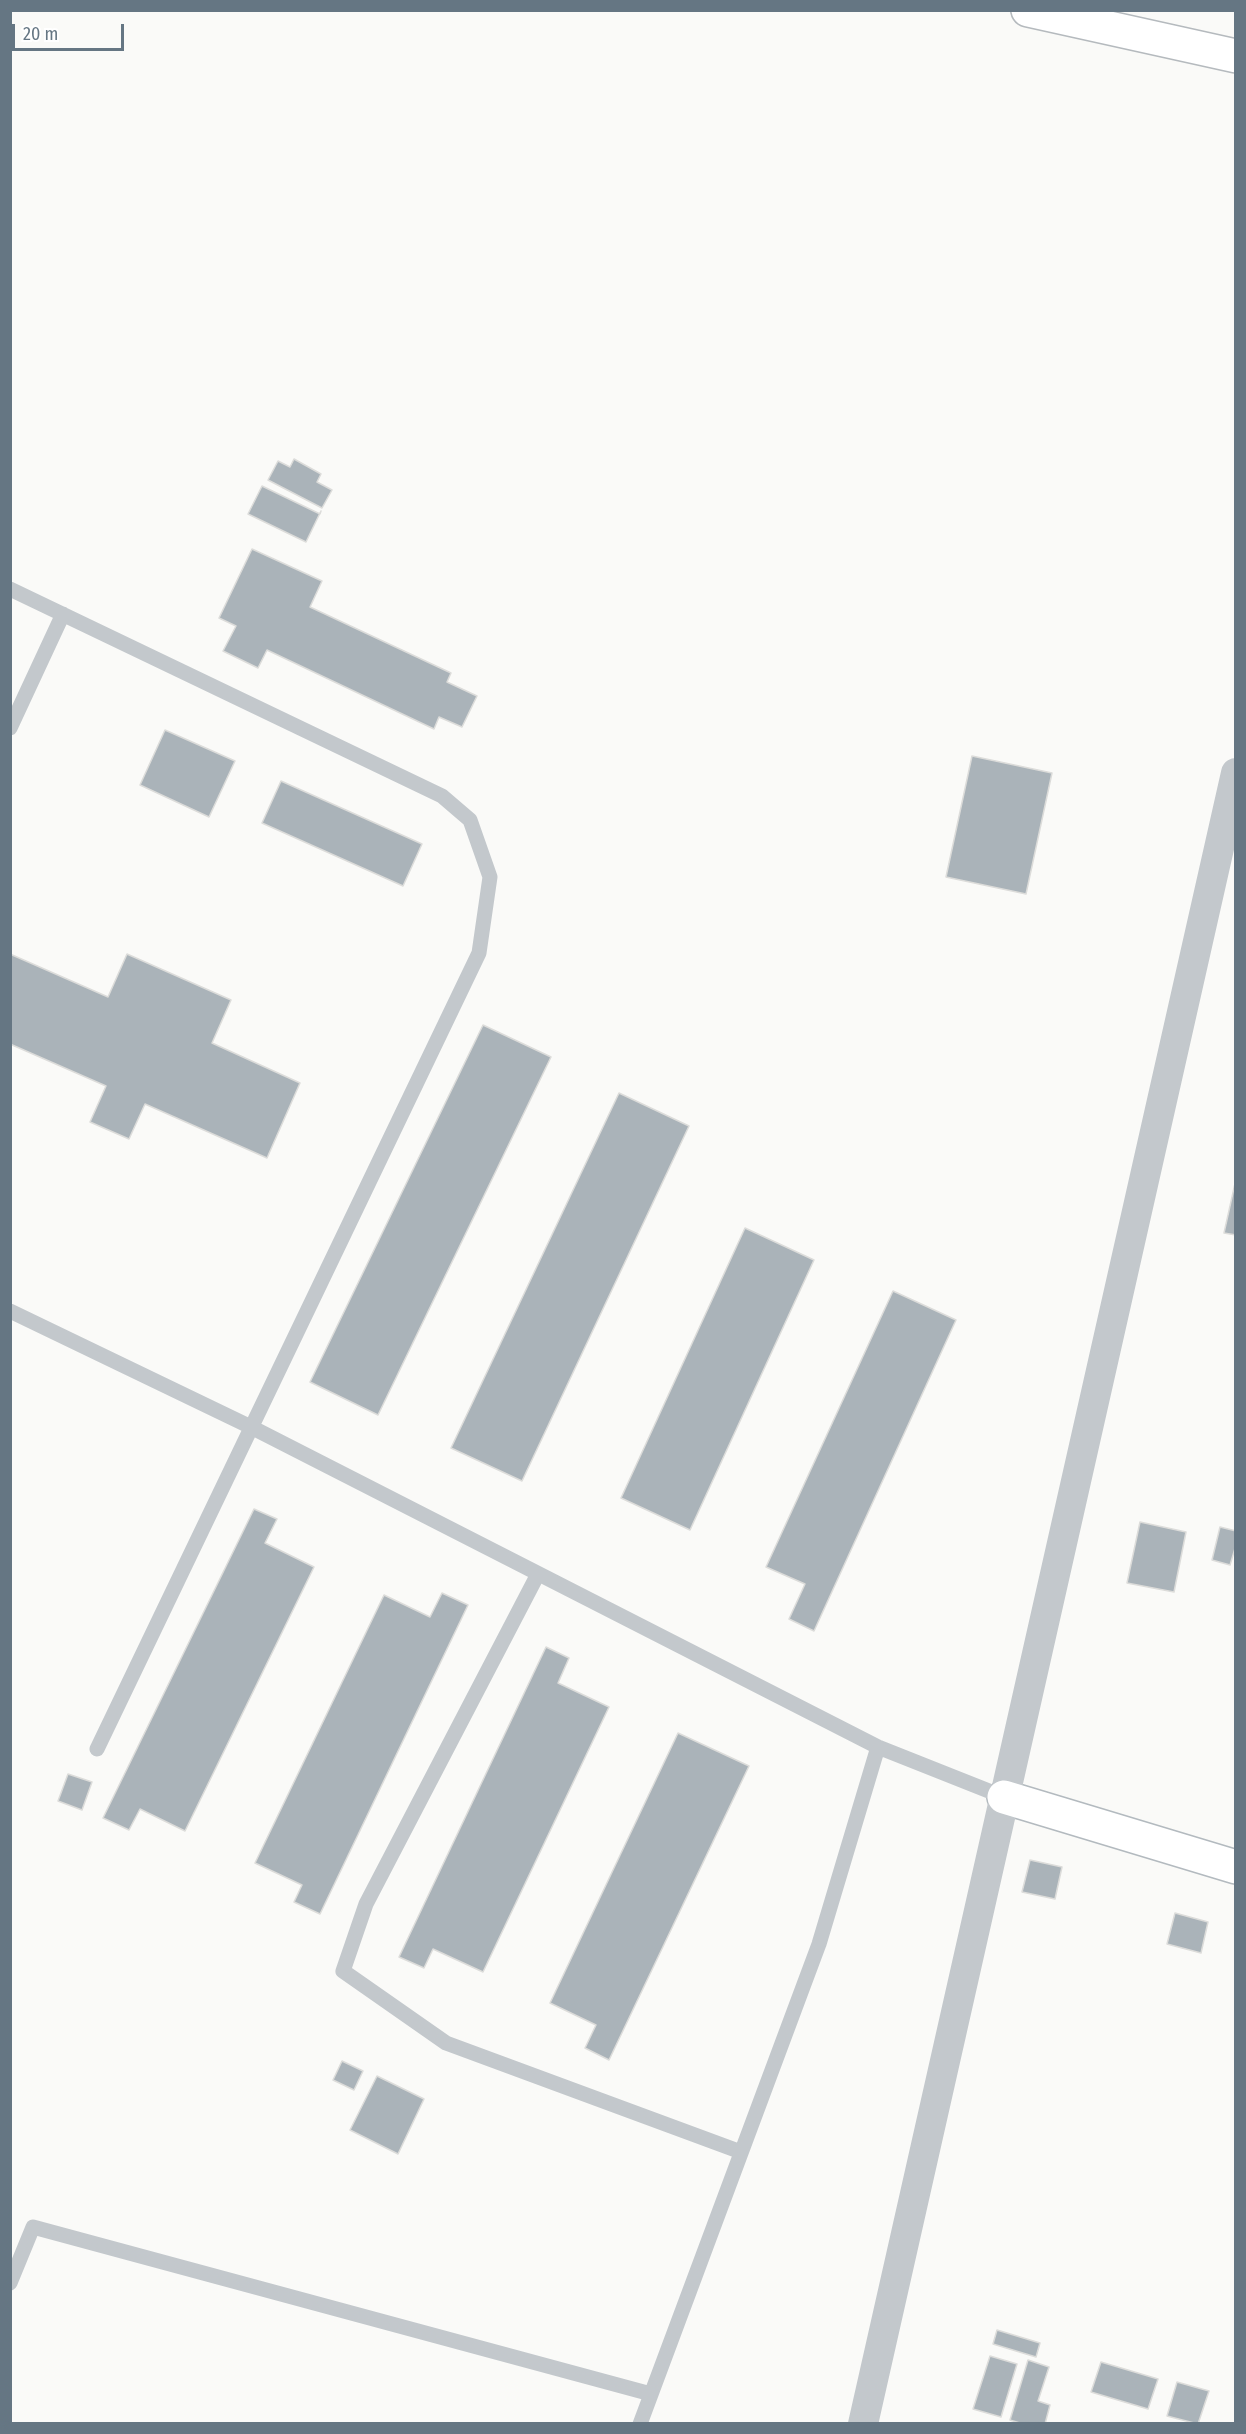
<!DOCTYPE html>
<html>
<head>
<meta charset="utf-8">
<style>
  body { margin:0 }
  #map { position:relative; width:1246px; height:2434px; overflow:hidden; background:#fafaf8; font-family:"Fira Sans Condensed",sans-serif }
  canvas { display:block }
  .frame { position:absolute; inset:0; border:12px solid #657683; pointer-events:none }
  .scale { position:absolute; left:12px; top:24px; width:112px; height:27px; box-sizing:border-box; border:3px solid #657683; border-top:0; padding-left:8px; font-size:18px; line-height:21px; white-space:nowrap; color:#657683; -webkit-text-stroke:4px #fff; paint-order:stroke }
</style>
</head>
<body>
<div id="map">
<canvas width="1246" height="2434"></canvas>
<div class="frame"></div>
<div class="scale">20 m</div>
</div>
<script>
const c = document.querySelector('canvas').getContext('2d');
c.lineJoin = 'round';
function fillPath(path, color) { c.fillStyle = color; c.fill(path, 'evenodd'); }
const toPath = rows => new Path2D(rows.map(r => 'M' + r).join(''));
function strokePath(path, color, width, dash) { c.strokeStyle = color; c.lineWidth = width; c.lineCap = dash ? 'butt' : 'round'; c.setLineDash(dash || []); c.stroke(path); }
const building = toPath([
  [294,459,321,474,317,482,332,490,322,508,268,480,278,461,290,467,294,459],
  [262,486,320,514,321,511,306,542,248,514,262,486],
  [252,549,322,581,310,607,451,673,447,682,477,696,462,727,439,717,434,729,267,650,258,668,223,651,236,626,219,618,252,549],
  [165,730,235,761,209,817,140,785,165,730],
  [972,756,1052,773,1026,894,946,877,972,756],
  [281,781,422,844,403,886,262,823,281,781],
  [10,954,108,997,127,954,231,1000,212,1043,300,1083,267,1158,145,1104,129,1139,90,1122,106,1086,10,1044,10,954],
  [483,1025,551,1057,378,1415,310,1382,483,1025],
  [619,1093,689,1126,522,1481,451,1448,619,1093],
  [1236,1179,1236,1235,1224,1233,1236,1179],
  [745,1228,814,1260,690,1530,621,1498,745,1228],
  [893,1291,956,1320,814,1631,789,1619,805,1584,766,1567,893,1291],
  [254,1509,277,1519,265,1543,314,1567,185,1831,140,1809,129,1830,103,1818,254,1509],
  [1140,1522,1186,1532,1174,1592,1127,1583,1140,1522],
  [1220,1527,1236,1531,1236,1545,1230,1565,1212,1560,1220,1527],
  [442,1593,468,1605,320,1914,294,1902,302,1885,255,1863,384,1595,430,1617,442,1593],
  [546,1647,569,1658,558,1683,609,1707,483,1972,433,1949,424,1968,399,1957,546,1647],
  [678,1733,749,1766,609,2060,585,2048,596,2025,550,2003,678,1733],
  [68,1774,92,1782,82,1810,58,1801,68,1774],
  [1030,1860,1062,1867,1055,1899,1022,1892,1030,1860],
  [1175,1913,1208,1922,1201,1953,1167,1944,1175,1913],
  [342,2061,363,2071,354,2090,333,2080,342,2061],
  [377,2076,424,2099,398,2154,350,2130,377,2076],
  [997,2330,1040,2343,1036,2357,993,2344,997,2330],
  [990,2356,1017,2364,1001,2417,973,2409,990,2356],
  [1028,2360,1049,2367,1038,2401,1050,2405,1045,2424,1023,2424,1010,2420,1028,2360],
  [1101,2362,1158,2379,1148,2409,1091,2392,1101,2362],
  [1177,2382,1209,2391,1198,2424,1167,2416,1177,2382]
]);
fillPath(building, '#aab3b9');
strokePath(building, '#dcdcda', 1.5);
const secondary = toPath([
  [1004,1797,1236,1867]
]);
const primary = toPath([
  [1028,10,1236,56]
]);
strokePath(secondary, '#b3babf', 36);
strokePath(primary, '#b5babe', 36);
strokePath(toPath([
  [10,589,442,796,470,820,490,877,479,953,97,1749],
  [10,728,63,614],
  [10,1311,253,1428,878,1747,1004,1797],
  [538,1574,366,1904,343,1971,446,2043,741,2152],
  [10,2283,33,2227,651,2394],
  [640,2424,819,1944,878,1747]
]), '#c3c8cc', 15);
strokePath(toPath([
  [863,2424,1236,773]
]), '#c3c8cc', 30);
strokePath(secondary, '#fff', 33);
strokePath(primary, '#fff', 33);
</script>
</body>
</html>
